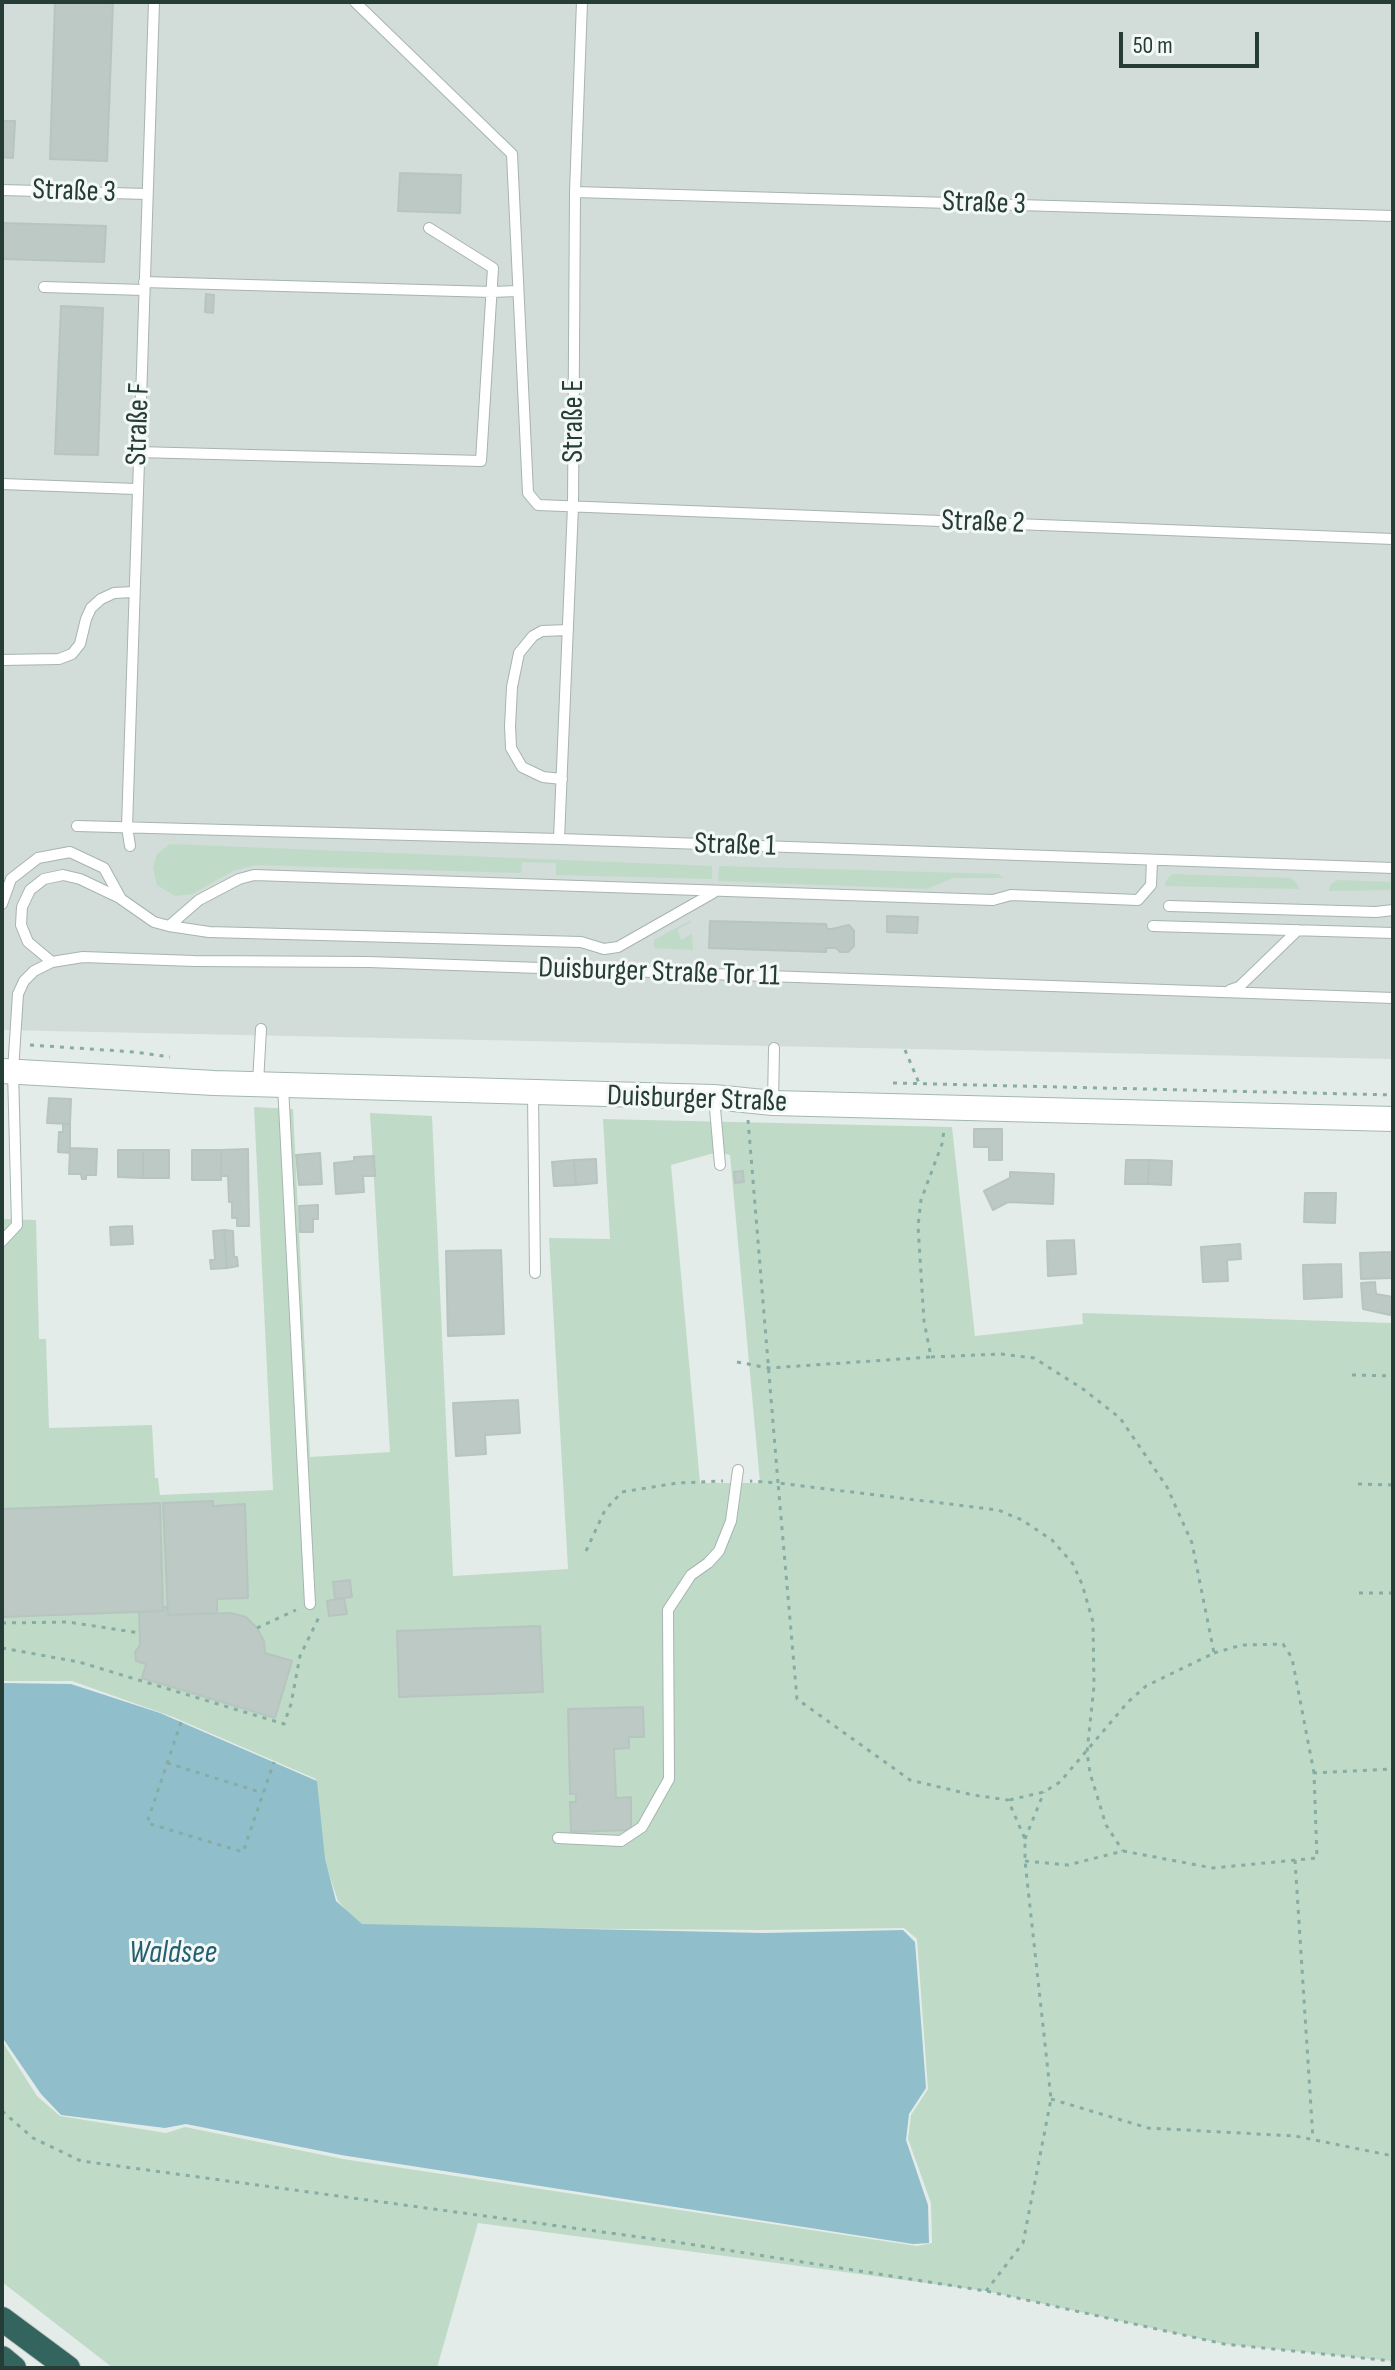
<!DOCTYPE html>
<html>
<head>
<meta charset="utf-8">
<style>
  body { margin:0 }
  #map { position:relative; width:1395px; height:2370px; overflow:hidden; background:#e4ece9; font-family:"Sofia Sans Condensed",sans-serif }
  canvas { display:block }
  .frame { position:absolute; inset:0; border:4px solid #253c37; pointer-events:none }
  .scale { position:absolute; left:1119px; top:32px; width:140px; height:36px; box-sizing:border-box; border:4px solid #253c37; border-top:0; padding-left:10px; font-size:24px; line-height:28px; white-space:nowrap; color:#253c37; -webkit-text-stroke:6px #f4f9f7; paint-order:stroke }
</style>
</head>
<body>
<div id="map">
<canvas width="1395" height="2370"></canvas>
<div class="frame"></div>
<div class="scale">50 m</div>
</div>
<script>
const c = document.querySelector('canvas').getContext('2d');
c.lineJoin = 'round';
function fillPath(path, color) { c.fillStyle = color; c.fill(path, 'evenodd'); }
const toPath = rows => new Path2D(rows.map(r => 'M' + r).join(''));
function strokePath(path, color, width, dash) { c.strokeStyle = color; c.lineWidth = width; c.lineCap = dash ? 'butt' : 'round'; c.setLineDash(dash || []); c.stroke(path); }
function write(font, color, halo, rows, align = 'center') {
  c.font = font + ' "Sofia Sans Condensed",sans-serif'; c.lineWidth = 6; c.setLineDash([]); c.textBaseline = 'middle'; c.strokeStyle = halo; c.fillStyle = color; for (const [text, x, y, turn = 0] of rows) {
    c.save(); c.translate(x, y); c.rotate((+turn || 0) * Math.PI / 180); c.textAlign = isNaN(turn) ? turn : align; if (halo) c.strokeText(text, 0, 0); c.fillText(text, 0, 0); c.restore();
  }
}
fillPath(toPath([
  [2,2,1393,2,1393,1059,2,1030]
]), '#d2dcd8');
fillPath(toPath([
  [170,844,712,866,712,879,556,875,556,863,522,862,521,873,256,865,233,871,192,894,175,896,157,885,153,867,157,854],
  [719,866,998,874,1003,878,953,878,927,889,718,881],
  [1172,874,1290,878,1296,882,1299,889,1165,886,1166,881],
  [1338,880,1393,882,1393,890,1329,891,1331,884],
  [691,920,691,922,677,930,681,940,692,934,693,950,654,948,654,940],
  [254,1107,293,1109,310,1457,390,1452,370,1113,432,1116,453,1576,568,1569,549,1238,610,1239,603,1119,952,1127,975,1336,1083,1324,1082,1313,1393,1323,1393,2361,1224,2344,986,2291,478,2223,437,2368,113,2368,2,2282,2,2041,37,2096,60,2116,166,2133,185,2127,343,2159,917,2246,932,2243,931,2203,908,2139,911,2115,928,2089,917,1939,904,1928,762,1930,361,1927,338,1901,324,1859,316,1779,173,1717,72,1681,2,1681,2,1219,36,1220,39,1339,46,1339,49,1428,152,1425,155,1478,158,1478,160,1495,273,1490],
  [718,1152,730,1155,760,1483,700,1483,671,1165]
]), '#bfdbc8');
fillPath(toPath([
  [2,1683,71,1684,160,1713,317,1781,325,1859,336,1901,362,1924,763,1933,903,1930,915,1942,926,2088,909,2114,906,2140,928,2205,929,2243,913,2244,341,2155,186,2124,165,2128,61,2115,41,2094,2,2037]
]), '#91becb');
const building = toPath([
  [55,2,113,2,107,161,50,159,55,2],
  [2,121,15,121,13,158,2,157,2,121],
  [400,173,461,175,460,213,398,211,400,173],
  [2,223,106,226,104,262,2,259,2,223],
  [206,294,214,295,213,313,205,312,206,294],
  [61,306,103,308,98,455,55,454,61,306],
  [887,916,918,917,917,933,887,932,887,916],
  [710,921,826,924,827,929,832,929,849,925,854,931,854,946,848,952,840,952,836,948,826,948,826,952,709,948,710,921],
  [49,1098,71,1099,70,1124,47,1123,49,1098],
  [63,1124,70,1124,70,1153,58,1152,59,1132,63,1132,63,1124],
  [974,1129,1002,1129,1002,1160,989,1160,989,1147,974,1147,974,1129],
  [70,1148,97,1149,96,1175,86,1175,86,1179,82,1179,81,1174,69,1174,70,1148],
  [248,1149,249,1226,237,1226,237,1218,232,1218,232,1202,229,1202,228,1176,221,1176,221,1150,248,1149],
  [118,1150,143,1150,143,1178,118,1177,118,1150],
  [143,1150,169,1150,169,1178,143,1178,143,1150],
  [192,1150,221,1150,221,1180,192,1180,192,1150],
  [320,1153,322,1184,299,1185,296,1155,320,1153],
  [374,1156,375,1176,363,1176,364,1192,336,1194,334,1163,354,1161,354,1157,374,1156],
  [596,1159,597,1183,576,1185,574,1160,596,1159],
  [574,1160,576,1185,554,1186,552,1162,574,1160],
  [1126,1160,1149,1160,1148,1184,1125,1184,1126,1160],
  [1149,1160,1172,1161,1171,1185,1148,1184,1149,1160],
  [743,1171,744,1182,735,1183,734,1172,743,1171],
  [1010,1172,1054,1174,1053,1204,1008,1202,993,1210,984,1191,1010,1178,1010,1172],
  [1305,1193,1336,1193,1335,1223,1304,1222,1305,1193],
  [318,1205,318,1219,313,1219,313,1232,300,1232,299,1206,318,1205],
  [132,1226,133,1244,111,1245,110,1227,132,1226],
  [224,1230,233,1231,234,1257,237,1257,238,1266,227,1268,224,1230],
  [224,1230,227,1268,211,1269,210,1260,215,1260,213,1231,224,1230],
  [1074,1240,1076,1274,1048,1276,1047,1241,1074,1240],
  [1240,1244,1241,1259,1227,1260,1228,1281,1203,1282,1201,1247,1240,1244],
  [501,1250,504,1334,448,1336,446,1251,501,1250],
  [1392,1252,1393,1278,1361,1279,1360,1253,1392,1252],
  [1341,1264,1342,1297,1304,1299,1303,1265,1341,1264],
  [1375,1282,1376,1294,1393,1297,1390,1315,1363,1309,1361,1283,1375,1282],
  [518,1400,520,1433,485,1435,486,1454,456,1456,453,1403,518,1400],
  [213,1501,213,1506,245,1504,248,1598,217,1599,217,1613,168,1615,163,1503,213,1501],
  [160,1503,163,1611,2,1617,2,1509,160,1503],
  [350,1580,352,1597,335,1599,333,1582,350,1580],
  [344,1598,347,1614,329,1616,327,1601,344,1598],
  [163,1607,167,1607,168,1615,231,1613,246,1617,257,1628,264,1641,265,1653,292,1661,275,1718,142,1678,146,1664,136,1661,135,1652,140,1645,139,1612,163,1611,163,1607],
  [540,1626,543,1692,399,1697,397,1631,540,1626],
  [643,1707,644,1737,629,1737,629,1748,614,1749,616,1798,631,1797,631,1830,571,1832,570,1802,576,1802,576,1794,570,1794,568,1709,643,1707]
]);
fillPath(building, '#bcc9c5');
strokePath(building, '#b7c5c0', 2);
const lane = toPath([
  [355,2,512,154,528,493,538,505,1393,539],
  [2,190,147,194],
  [575,192,1393,216],
  [144,282,492,292,517,291],
  [44,287,144,290],
  [137,452,481,461,493,268,429,228],
  [2,484,136,489],
  [2,660,59,659,72,654,80,644,86,619,91,608,101,599,114,593,133,592],
  [562,779,543,777,522,767,511,748,510,726,512,687,519,653,533,636,542,631,568,630],
  [77,826,559,839,1393,868],
  [559,839,573,506,575,192,582,2],
  [130,846,127,827,154,2],
  [2,904,11,879,38,858,70,852,104,868,121,899,154,922,169,926,199,900,239,879,254,875,993,900,1011,895,1138,900,1151,885,1152,860],
  [1169,906,1376,912,1393,910],
  [169,926,209,932,581,942,604,949,618,947,713,893],
  [1153,926,1393,933],
  [52,962,28,942,21,925,22,907,30,890,44,879,63,875,80,879,120,898],
  [1230,990,1239,987,1298,930],
  [258,1083,261,1029],
  [283,1086,310,1604],
  [533,1094,535,1273],
  [714,1097,720,1165],
  [773,1102,774,1048],
  [2,1241,17,1225,13,1071,18,994,24,981,34,971,52,962,83,957,194,961,369,962,1393,998],
  [558,1838,621,1841,642,1827,669,1779,668,1610,691,1575,708,1563,719,1551,731,1521,738,1470]
]);
const secondary = toPath([
  [2,1071,214,1083,714,1097,773,1103,1393,1119]
]);
const highway = toPath([
  [2,2319,68,2368],
  [2,2358,14,2368]
]);
strokePath(lane, '#a7b4b0', 12);
strokePath(secondary, '#a3b7b1', 26);
strokePath(highway, '#c2c8c7', 26);
strokePath(toPath([
  [30,1045,135,1052,170,1057],
  [905,1050,919,1083],
  [893,1083,1393,1095],
  [748,1120,778,1483,750,1481],
  [931,1357,1001,1354,1034,1358,1083,1389,1120,1418,1167,1487,1192,1543,1214,1653,1146,1686,1128,1702,1060,1782,1044,1792,1009,1800],
  [737,1362,769,1368,931,1357,924,1321,918,1226,921,1200,942,1144,944,1130],
  [1352,1375,1393,1376],
  [1358,1484,1393,1485],
  [586,1551,605,1510,622,1492,677,1483,723,1481],
  [1359,1593,1393,1593],
  [2,1623,68,1622,140,1633],
  [257,1628,296,1610],
  [2,1648,79,1662,284,1724,291,1704,300,1656,320,1615],
  [1214,1653,1242,1645,1283,1644,1292,1658,1314,1773],
  [181,1722,147,1823,243,1852,274,1762],
  [167,1763,263,1793],
  [1025,1839,1044,1792],
  [1295,1860,1313,2139],
  [1025,1861,1068,1865,1123,1851,1213,1868,1317,1858,1314,1773,1393,1769],
  [1051,2099,1148,2128,1295,2136,1393,2156],
  [2,2111,33,2138,81,2161,676,2242,986,2291,1224,2344,1393,2361],
  [986,2291,1023,2243,1051,2099,1025,1861,1025,1839,1008,1800,973,1795,910,1780,797,1699,778,1483,998,1510,1022,1520,1052,1540,1073,1564,1082,1584,1093,1622,1094,1686,1087,1752,1090,1773,1106,1825,1123,1851]
]), '#87aca3', 3, [4, 6]);
strokePath(lane, '#fff', 10);
strokePath(secondary, '#fff', 24);
strokePath(highway, '#33655e', 24);
write('30px', '#253c37', '#f4f9f7', [
  ["Straße 3",74,192,2],
  ["Straße 3",984,204,2],
  ["Straße E",574,421,-90],
  ["Straße F",139,424,-88],
  ["Straße 2",983,523,2],
  ["Straße 1",735,846,2],
  ["Duisburger Straße Tor 11",659,973,2],
  ["Duisburger Straße",697,1100,2]
]);
write('italic 32px', '#256072', '#f4f9f7', [
  ["Waldsee",173,1954]
]);
</script>
</body>
</html>
